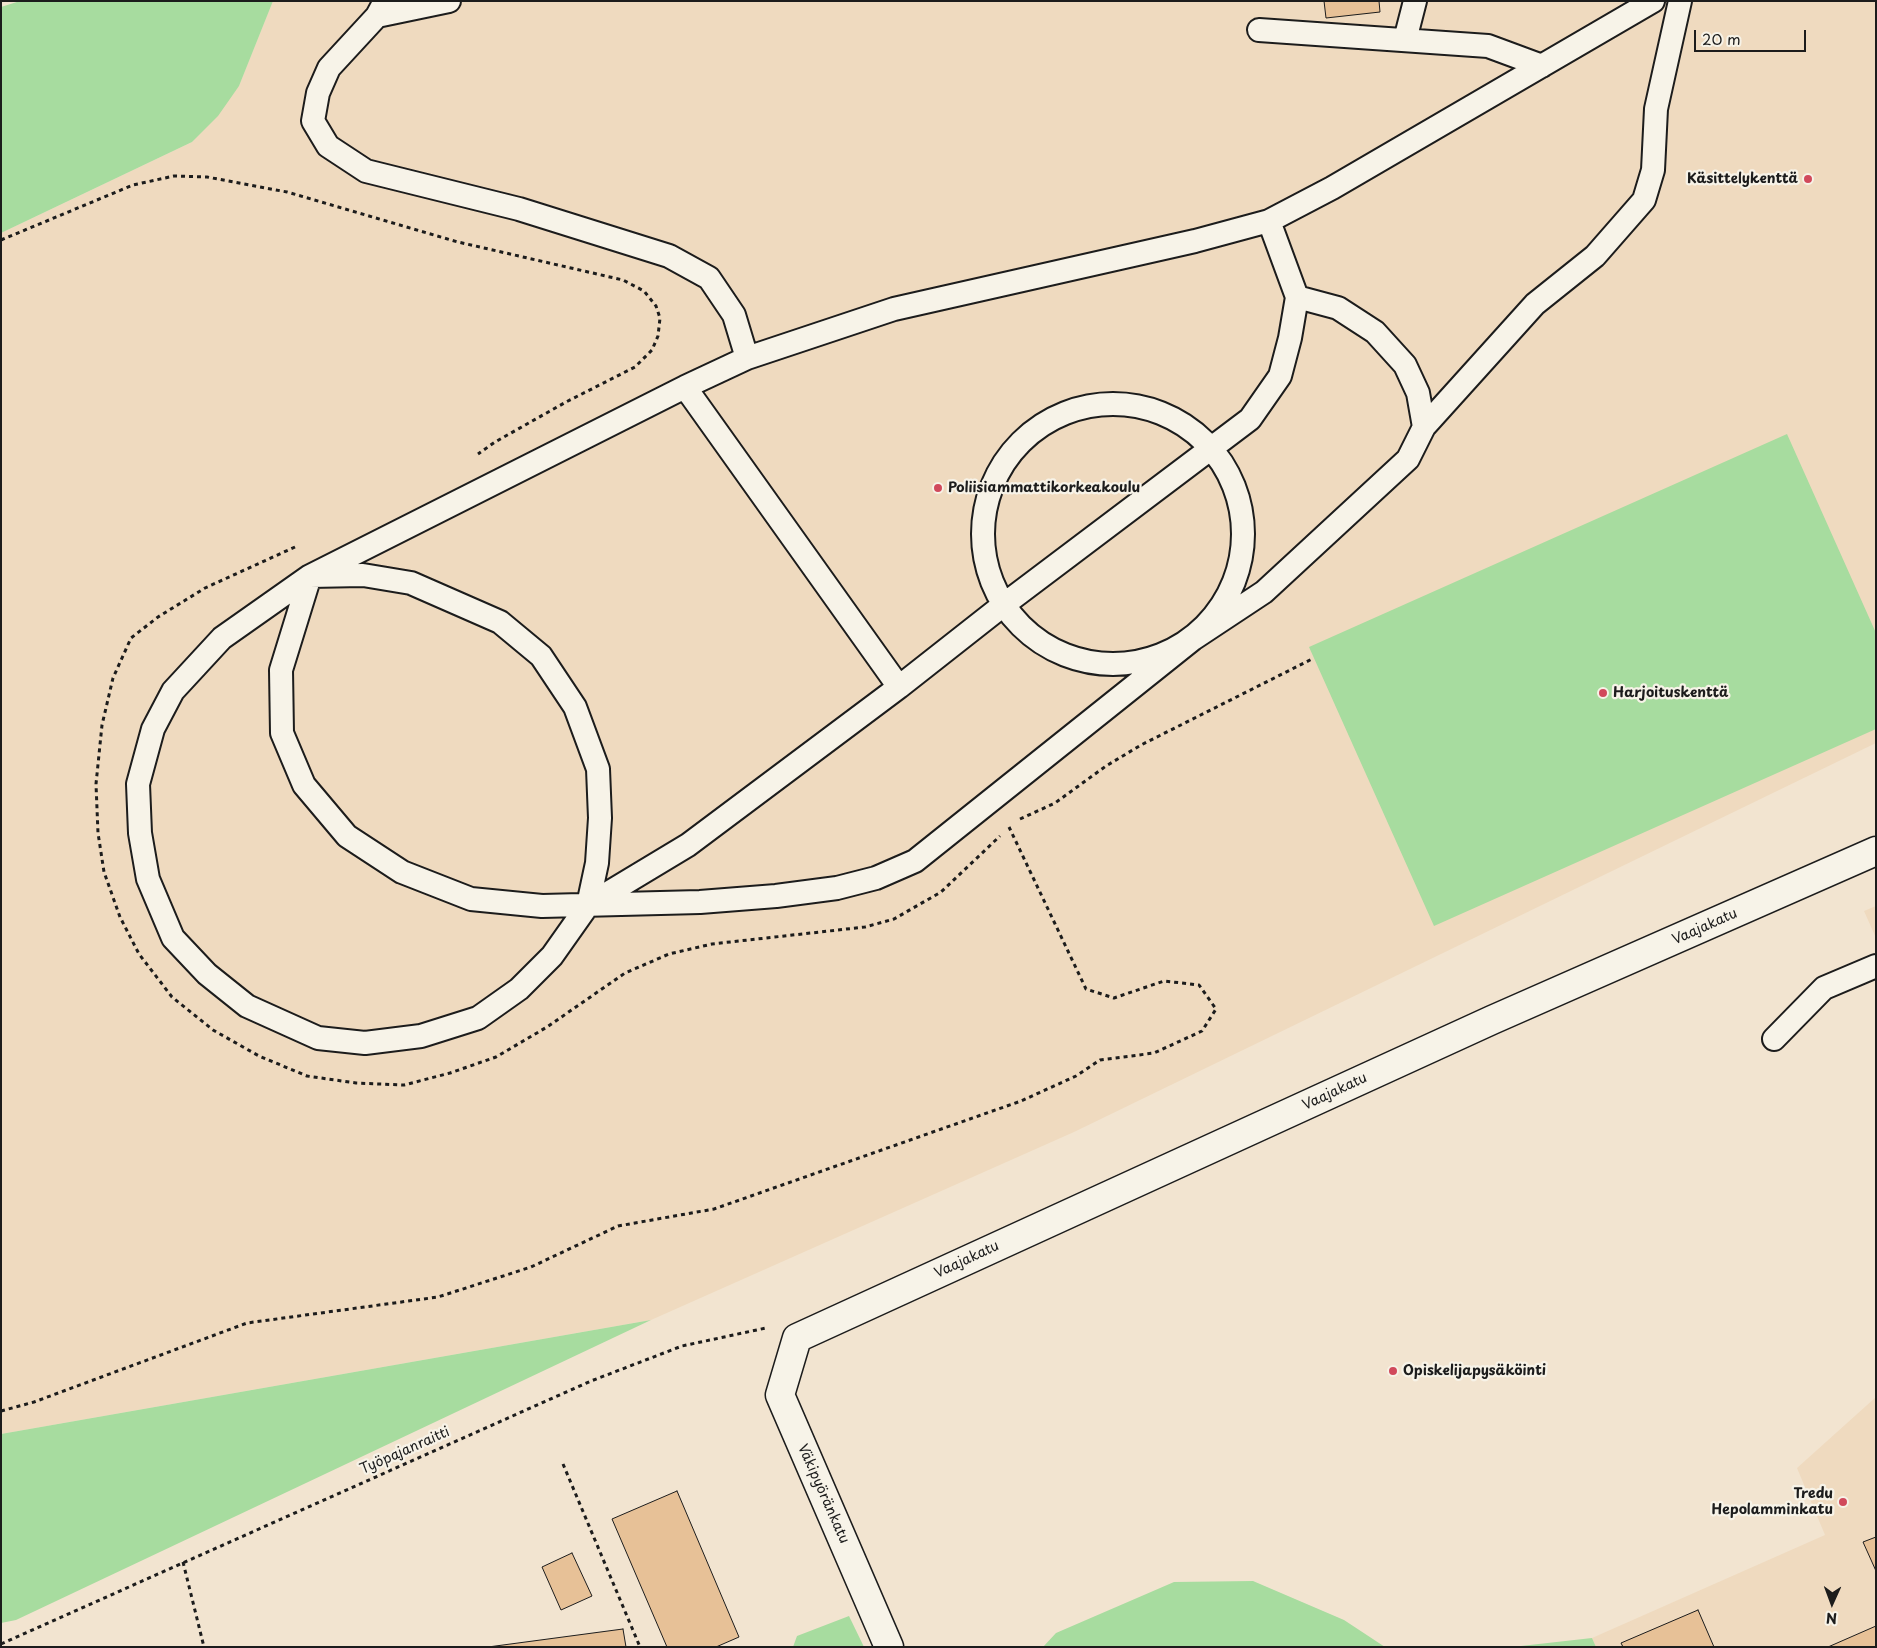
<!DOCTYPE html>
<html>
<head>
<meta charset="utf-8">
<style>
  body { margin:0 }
  #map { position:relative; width:1877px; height:1648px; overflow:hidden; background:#f2e4d0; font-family:"Playpen Sans",sans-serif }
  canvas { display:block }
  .frame { position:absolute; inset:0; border:2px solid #1c1c1c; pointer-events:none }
  .north { position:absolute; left:1807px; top:1578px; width:50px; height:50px; -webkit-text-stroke:4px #f7f3e8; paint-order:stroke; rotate:182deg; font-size:14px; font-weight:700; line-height:20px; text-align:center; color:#1c1c1c }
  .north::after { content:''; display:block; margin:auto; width:18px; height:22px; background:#1c1c1c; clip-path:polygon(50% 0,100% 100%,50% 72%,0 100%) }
  .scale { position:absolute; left:1694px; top:30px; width:112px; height:22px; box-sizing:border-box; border:2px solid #1c1c1c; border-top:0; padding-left:6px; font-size:15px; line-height:18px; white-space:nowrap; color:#1c1c1c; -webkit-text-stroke:4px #f7f3e8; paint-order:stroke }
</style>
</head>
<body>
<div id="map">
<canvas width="1877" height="1648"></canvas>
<div class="frame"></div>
<div class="north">N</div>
<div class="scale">20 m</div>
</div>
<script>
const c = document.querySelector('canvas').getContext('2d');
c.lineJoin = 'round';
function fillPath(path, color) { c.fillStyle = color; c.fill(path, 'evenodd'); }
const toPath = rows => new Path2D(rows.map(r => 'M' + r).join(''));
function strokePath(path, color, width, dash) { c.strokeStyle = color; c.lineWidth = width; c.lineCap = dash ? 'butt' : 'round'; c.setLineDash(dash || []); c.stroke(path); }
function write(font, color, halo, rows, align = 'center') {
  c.font = font + ' "Playpen Sans",sans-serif'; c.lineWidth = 4.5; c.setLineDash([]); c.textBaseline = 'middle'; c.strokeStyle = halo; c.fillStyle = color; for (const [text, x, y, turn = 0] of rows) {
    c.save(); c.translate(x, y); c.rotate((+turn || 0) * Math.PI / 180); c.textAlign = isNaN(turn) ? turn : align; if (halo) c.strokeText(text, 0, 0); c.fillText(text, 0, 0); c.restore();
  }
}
fillPath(toPath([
  [273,1,1876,1,1876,743,1074,1132,651,1320,1,1434,1,233,192,142,239,86],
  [1876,906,1876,938,1864,911],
  [1876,1397,1876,1647,1596,1647,1592,1638,1825,1535,1797,1468]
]), '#efdabf');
fillPath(toPath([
  [20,1,273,1,239,86,218,116,192,142,1,233,1,7],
  [1787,434,1876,633,1876,729,1434,926,1309,647],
  [651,1320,16,1620,1,1623,1,1434],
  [1253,1581,1344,1620,1385,1647,1043,1647,1056,1633,1174,1582],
  [849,1616,864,1647,793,1647,797,1636],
  [1592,1638,1596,1647,1512,1647]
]), '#a7dc9f');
const building = toPath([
  [1324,1,1379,1,1380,12,1326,18,1324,1],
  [677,1491,739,1637,716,1647,667,1647,612,1519,677,1491],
  [1876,1537,1876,1571,1863,1542,1876,1537],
  [572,1553,592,1596,561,1610,542,1567,572,1553],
  [1698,1610,1714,1647,1623,1647,1621,1643,1698,1610],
  [1876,1626,1876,1647,1828,1647,1876,1626],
  [623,1629,626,1647,488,1647,623,1629]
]);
fillPath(building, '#e7c197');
strokePath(building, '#1c1c1c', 1);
const lane = toPath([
  [385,1,377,16,329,68,318,93,313,121,328,146,366,171,519,209,669,256,709,278,734,315,747,358],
  [1653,1,1332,188,1269,221,1195,241,894,309,747,358,685,387,310,576,281,670,282,733,304,785,347,836,402,872,471,899,542,906,700,902,776,896,837,888,876,878,915,861,1193,639,1264,592,1408,459,1424,427,1535,304,1595,256,1644,200,1653,170,1656,109,1680,1],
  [377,16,449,1],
  [1259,30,1488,46,1542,66],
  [1405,40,1415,1],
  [1297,297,1338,308,1375,332,1405,365,1418,393,1424,427],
  [685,387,899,687],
  '983 534a130 130 0 1 1 260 0a130 130 0 1 1-260 0Z',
  [363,575,411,583,500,622,541,656,575,707,598,769,600,818,597,863,588,905,552,956,519,989,478,1018,421,1036,365,1043,318,1038,247,1006,207,974,173,938,148,879,140,833,138,784,153,729,173,691,222,638,310,576,363,575],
  [590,904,688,845,899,687,1002,606,1250,419,1280,376,1290,338,1297,297,1269,221],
  [1774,1039,1824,988,1876,966]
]);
const street = toPath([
  [889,1647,780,1395,797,1338,1492,1020,1876,851]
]);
strokePath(lane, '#1c1c1c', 26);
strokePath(street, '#1c1c1c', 31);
strokePath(toPath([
  [1,240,133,185,174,176,207,177,287,192,458,242,623,280,644,291,656,306,660,318,658,336,652,350,635,367,566,402,495,442,478,454],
  [295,547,205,588,158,617,131,638,113,678,102,725,96,784,98,833,104,872,120,917,139,954,172,997,213,1030,259,1056,307,1076,356,1083,404,1085,450,1073,496,1057,547,1027,625,973,669,954,712,944,865,927,894,919,941,892,1000,836],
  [1020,819,1055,803,1106,766,1141,745,1314,658],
  [1,1411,34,1402,247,1323,438,1297,531,1267,618,1226,714,1209,1021,1101,1076,1076,1100,1060,1154,1053,1202,1031,1216,1009,1199,985,1164,981,1114,998,1086,989,1009,827],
  [563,1464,640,1647],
  [183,1562,204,1647],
  [1,1644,591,1381,682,1346,766,1328]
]), '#1c1c1c', 3, [4, 4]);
strokePath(lane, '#f7f3e8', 22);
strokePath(street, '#f7f3e8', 28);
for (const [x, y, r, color] of [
  [1808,179,5,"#d1495b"],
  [938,488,5,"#d1495b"],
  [1603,693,5,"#d1495b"],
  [1393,1371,5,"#d1495b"],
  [1843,1502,5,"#d1495b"]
]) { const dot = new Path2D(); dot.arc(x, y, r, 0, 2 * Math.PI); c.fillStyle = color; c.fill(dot); strokePath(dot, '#f7f3e8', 2); }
write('bold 14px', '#1c1c1c', '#f7f3e8', [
  ["Käsittelykenttä",1798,179,"right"],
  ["Poliisiammattikorkeakoulu",948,488],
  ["Harjoituskenttä",1613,693],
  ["Opiskelijapysäköinti",1403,1371],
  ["Tredu",1833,1494,"right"],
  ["Hepolamminkatu",1833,1510,"right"]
], 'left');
write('14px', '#1c1c1c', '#f7f3e8', [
  ["Vaajakatu",1705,927,-24],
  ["Vaajakatu",1335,1092,-25],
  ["Vaajakatu",967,1260,-25],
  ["Työpajanraitti",405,1451,-24],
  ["Väkipyöränkatu",823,1494,66]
]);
</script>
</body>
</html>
